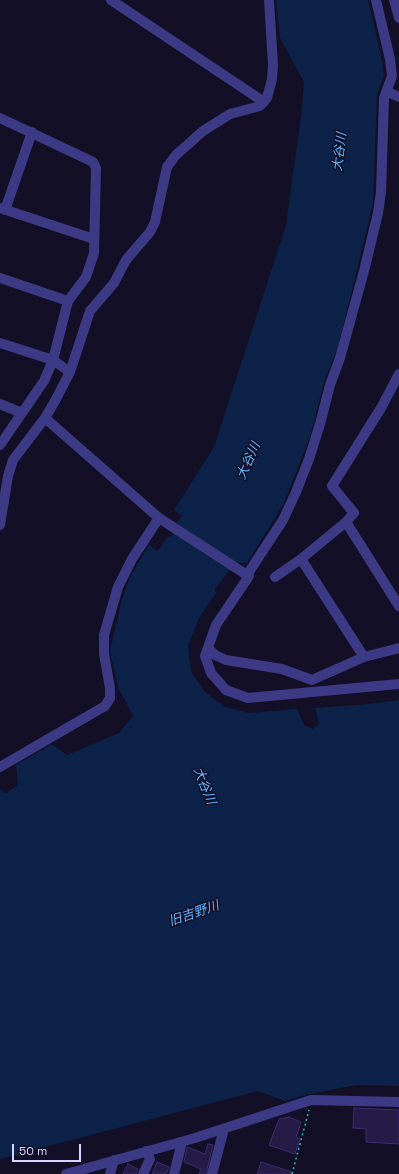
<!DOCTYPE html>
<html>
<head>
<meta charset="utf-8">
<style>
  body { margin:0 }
  #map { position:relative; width:399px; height:1174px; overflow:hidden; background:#130f26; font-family:"Space Grotesk",sans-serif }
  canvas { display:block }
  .scale { position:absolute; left:12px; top:1144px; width:69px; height:18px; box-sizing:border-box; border:2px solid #d9d4ff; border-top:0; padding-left:5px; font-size:12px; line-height:14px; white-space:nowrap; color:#d9d4ff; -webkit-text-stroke:3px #130f26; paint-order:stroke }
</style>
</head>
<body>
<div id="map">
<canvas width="399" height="1174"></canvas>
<div class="scale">50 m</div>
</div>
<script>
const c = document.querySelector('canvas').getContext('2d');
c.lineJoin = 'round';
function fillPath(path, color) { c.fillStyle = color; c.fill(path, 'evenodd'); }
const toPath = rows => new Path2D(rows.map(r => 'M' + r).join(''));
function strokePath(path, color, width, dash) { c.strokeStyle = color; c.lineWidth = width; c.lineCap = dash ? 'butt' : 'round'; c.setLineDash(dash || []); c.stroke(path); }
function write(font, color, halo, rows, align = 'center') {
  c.font = font + ' "Space Grotesk","Noto Sans JP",sans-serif'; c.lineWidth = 3; c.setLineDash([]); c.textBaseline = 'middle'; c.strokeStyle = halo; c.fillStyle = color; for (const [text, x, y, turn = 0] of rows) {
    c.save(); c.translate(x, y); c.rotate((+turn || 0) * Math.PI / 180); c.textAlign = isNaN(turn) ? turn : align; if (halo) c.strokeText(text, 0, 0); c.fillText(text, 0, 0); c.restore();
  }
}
fillPath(toPath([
  [276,0,368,0,381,56,384,76,377,94,373,203,338,348,325,378,310,437,283,505,247,563,236,562,215,589,216,593,199,618,188,645,191,672,206,693,225,707,249,713,297,709,304,725,313,729,319,723,315,708,368,704,399,700,399,1086,356,1085,305,1095,285,1101,258,1091,0,1159,0,789,6,793,18,785,16,765,52,744,67,755,119,733,133,716,118,687,110,651,122,599,130,577,149,545,158,551,168,536,170,537,178,525,176,523,182,516,174,510,214,447,286,225,301,117,304,82,280,38]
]), '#0c2248');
const building = toPath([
  [354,1108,399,1110,399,1144,366,1142,366,1129,353,1128,354,1108],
  [289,1117,301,1122,296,1137,300,1139,295,1154,269,1145,279,1119,289,1117],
  [208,1144,213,1145,206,1174,199,1174,201,1169,184,1162,187,1147,205,1154,208,1144],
  [157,1162,169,1167,166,1174,152,1174,157,1162],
  [261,1162,292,1172,292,1174,257,1174,261,1162],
  [128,1164,138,1169,136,1174,123,1174,128,1164]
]);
fillPath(building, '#241b47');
strokePath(building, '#3b2d73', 1);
strokePath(toPath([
  [292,1174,309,1110]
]), '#2fb8b0', 1.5, [2, 3]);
strokePath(toPath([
  [111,0,264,102],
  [376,0,390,59,392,76,384,98,381,192,378,213,364,271,340,358,330,385,320,424,309,459,296,492,283,520,247,575,249,576,216,625,205,656,211,673,226,690,248,698,399,684],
  [394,0,399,18],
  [388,92,399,97],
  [0,118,93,162,96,168,94,253,86,277,68,301,53,360,44,381,0,445],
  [0,208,94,239],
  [5,210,32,132],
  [0,278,68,301],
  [0,343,53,360,70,372],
  [0,404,22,413],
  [45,418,159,518,247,575],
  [346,522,354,513,332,486,381,408,399,374],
  [0,525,8,476,13,460,45,418,55,401,70,372,90,311,114,283,126,260,150,232,155,222,167,167,176,155,203,131,230,114,260,106,267,98,272,79,273,65,269,0],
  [301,559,346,522,399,606],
  [275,577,301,559,364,657],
  [208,648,215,655,226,660,282,669,312,680,364,657,399,648],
  [0,767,105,706,110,698,110,688,104,654,104,635,118,587,132,559,159,518],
  [66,1174,195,1138,311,1100,399,1102],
  [110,1174,114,1160],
  [143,1174,150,1159,146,1151],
  [174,1174,182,1142],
  [212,1174,224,1129]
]), '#3d3a85', 10);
write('italic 13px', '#62b6ff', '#130f26', [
  ["大谷川",340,152,-83],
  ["大谷川",249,461,-66],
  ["大谷川",204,786,68],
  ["旧吉野川",194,914,-19]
]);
</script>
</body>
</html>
